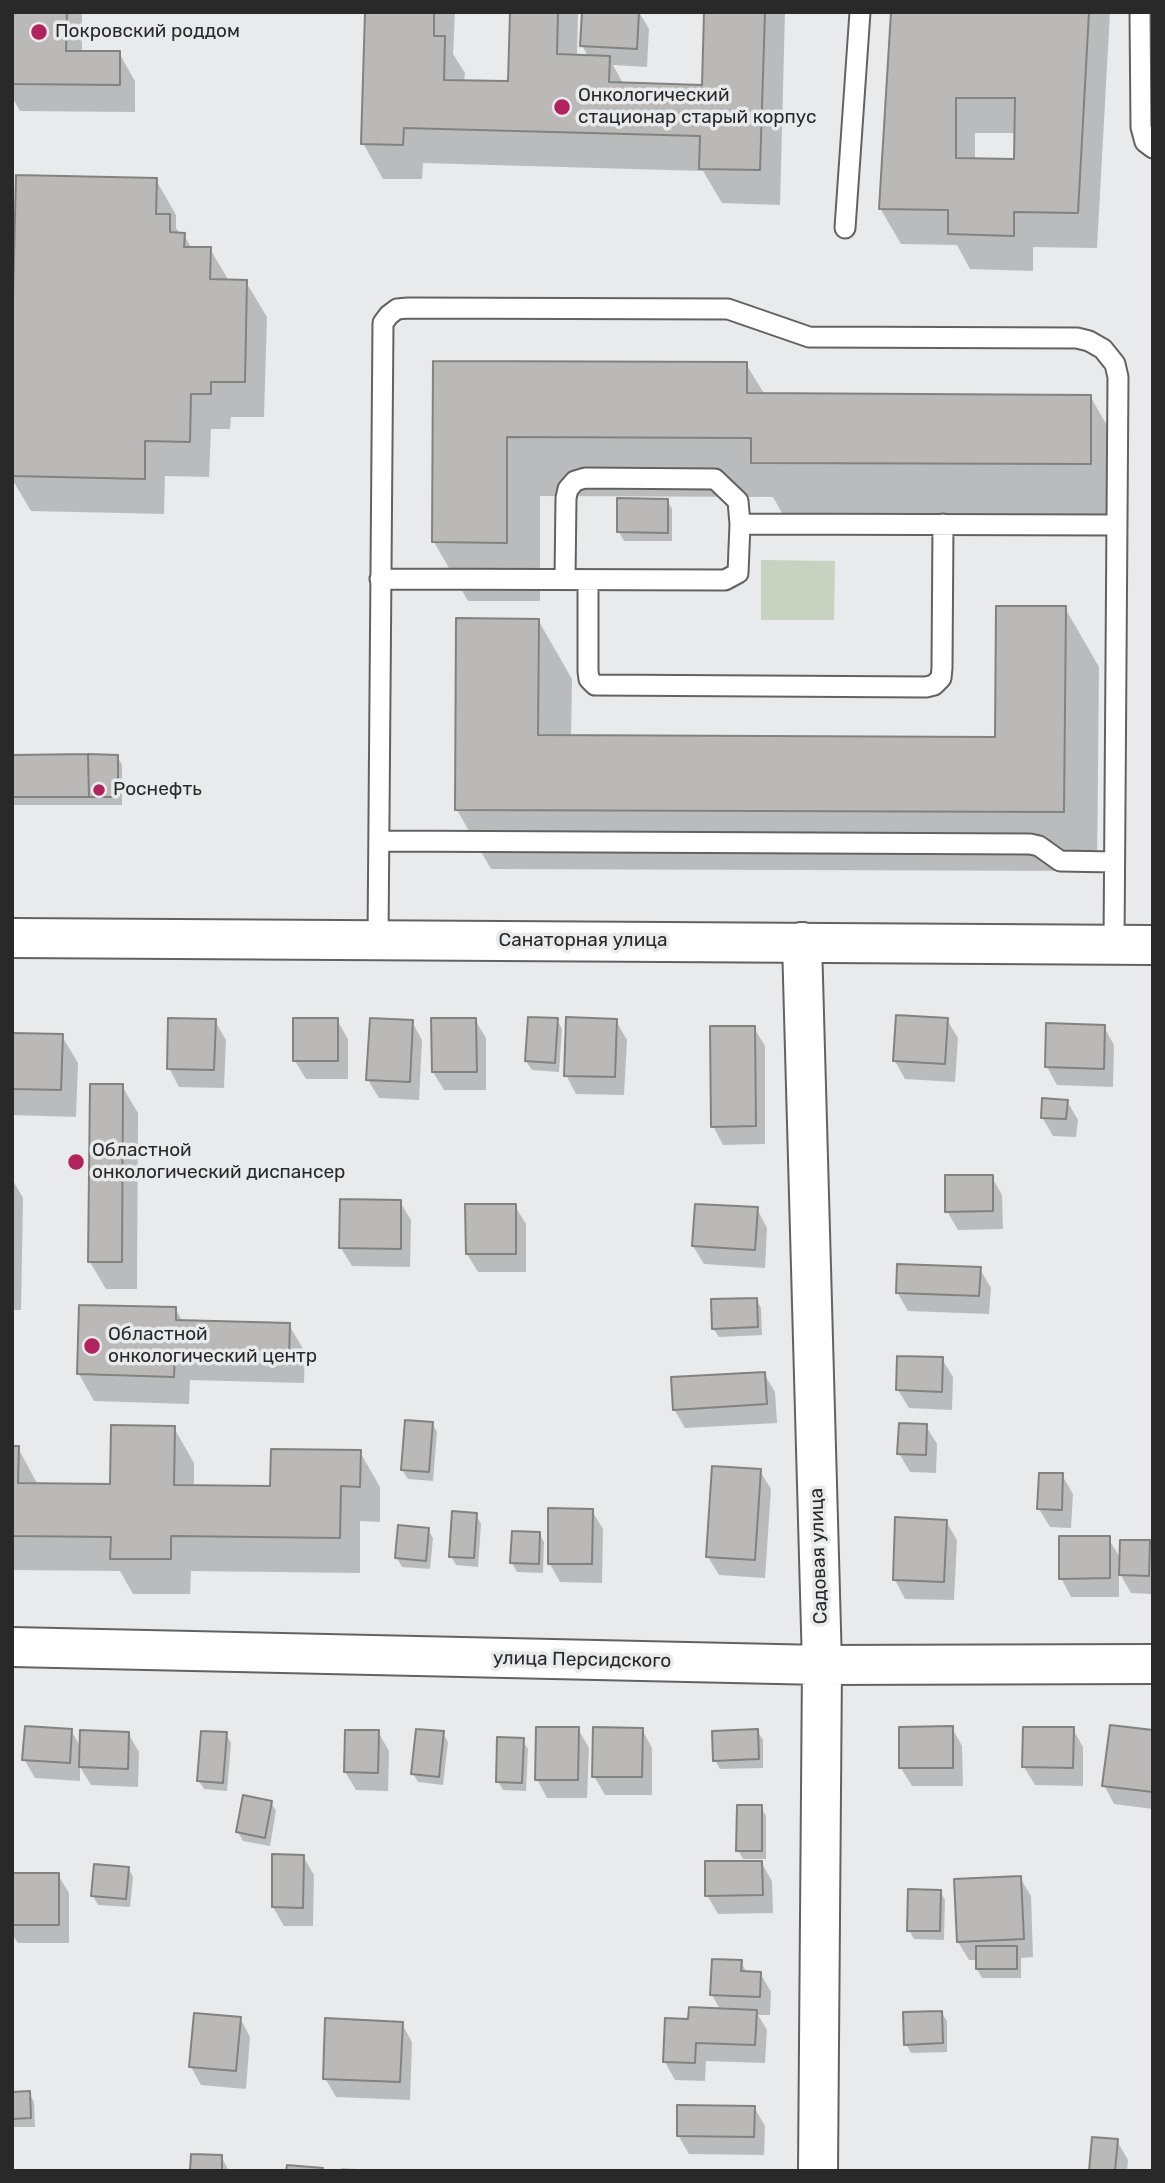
<!DOCTYPE html>
<html>
<head>
<meta charset="utf-8">
<style>
  body { margin:0 }
  #map { position:relative; width:1165px; height:2183px; overflow:hidden; background:#e9eaeb; font-family:Rubik,sans-serif }
  canvas { display:block }
  .frame { position:absolute; inset:0; border:14px solid #29292a; pointer-events:none }
</style>
</head>
<body>
<div id="map">
<canvas width="1165" height="2183"></canvas>
<div class="frame"></div>
</div>
<script>
const c = document.querySelector('canvas').getContext('2d');
c.lineJoin = 'round';
function fillPath(path, color) { c.fillStyle = color; c.fill(path, 'evenodd'); }
const toPath = rows => new Path2D(rows.map(r => 'M' + r).join(''));
function strokePath(path, color, width, dash) { c.strokeStyle = color; c.lineWidth = width; c.lineCap = dash ? 'butt' : 'round'; c.setLineDash(dash || []); c.stroke(path); }
function write(font, color, halo, rows, align = 'center') {
  c.font = font + ' Rubik,sans-serif'; c.lineWidth = 7; c.setLineDash([]); c.textBaseline = 'middle'; c.strokeStyle = halo; c.fillStyle = color; for (const [text, x, y, turn = 0] of rows) {
    c.save(); c.translate(x, y); c.rotate((+turn || 0) * Math.PI / 180); c.textAlign = isNaN(turn) ? turn : align; if (halo) c.strokeText(text, 0, 0); c.fillText(text, 0, 0); c.restore();
  }
}
fillPath(toPath([
  [761,560,835,561,834,620,761,620]
]), '#c8d2c0');
fillPath(toPath([
  [12,12,82,12,82,53,119,53,135,81,135,112,20,111,12,97],
  [367,12,455,12,453,54,465,73,464,82,510,83,512,12,578,12,577,56,588,57,582,45,584,12,639,12,649,29,647,67,613,65,624,85,704,87,706,12,785,12,780,205,722,203,703,171,423,163,422,179,383,179,363,143],
  [893,12,1110,12,1097,248,1033,247,1033,271,970,269,957,245,901,244,880,208],
  [975,133,1016,133,1016,160,975,160],
  [156,180,176,215,176,228,180,234,184,235,192,249,210,249,229,281,246,282,267,317,264,417,231,417,230,429,211,429,209,477,165,476,164,514,31,511,12,479,12,408],
  [435,362,746,364,765,395,1090,396,1124,455,1124,523,787,522,773,497,540,496,540,601,468,601,434,542],
  [667,500,672,509,672,541,624,541,619,532],
  [1065,608,1099,667,1097,871,491,869,457,810,538,620,572,679,571,737,996,739],
  [117,756,122,765,122,805,12,805,12,757],
  [337,1020,348,1039,348,1079,306,1079,295,1061],
  [475,1020,486,1038,486,1090,444,1090,433,1072],
  [557,1020,562,1029,559,1072,532,1070,526,1061],
  [947,1020,958,1038,955,1082,905,1079,895,1061],
  [215,1021,226,1040,224,1088,179,1087,169,1068],
  [616,1021,627,1040,624,1095,576,1094,566,1075],
  [412,1022,422,1040,419,1100,379,1098,368,1080],
  [1104,1027,1114,1045,1113,1087,1057,1085,1047,1067],
  [754,1028,765,1046,765,1144,723,1145,713,1126],
  [12,1034,62,1036,78,1063,76,1117,12,1115],
  [122,1086,138,1113,137,1289,106,1289,90,1262],
  [1067,1101,1078,1120,1076,1137,1053,1136,1042,1117],
  [992,1177,1002,1195,1003,1229,958,1230,947,1211],
  [12,1179,23,1198,21,1310,12,1310],
  [400,1202,411,1220,410,1267,352,1266,341,1248],
  [515,1206,526,1224,526,1272,478,1272,467,1254],
  [757,1209,767,1228,765,1268,704,1264,693,1246],
  [980,1269,991,1288,989,1314,908,1311,897,1292],
  [756,1299,761,1308,762,1335,719,1337,713,1328],
  [175,1308,183,1322,289,1325,305,1352,304,1383,190,1380,189,1404,94,1401,79,1374],
  [942,1359,953,1377,952,1410,909,1408,898,1390],
  [764,1374,775,1392,777,1423,685,1428,674,1409],
  [432,1423,437,1432,433,1481,408,1479,402,1470],
  [926,1426,937,1444,936,1473,910,1472,899,1453],
  [174,1428,194,1463,194,1487,272,1488,360,1452,380,1487,380,1522,360,1521,360,1573,191,1571,190,1594,133,1594,120,1571,12,1570,12,1448,18,1448,38,1485,112,1486],
  [760,1471,771,1489,765,1578,719,1575,708,1557],
  [1062,1475,1073,1494,1071,1528,1050,1527,1039,1509],
  [592,1511,603,1529,602,1583,560,1582,550,1564],
  [476,1515,481,1524,478,1567,456,1565,451,1556],
  [946,1521,957,1540,954,1600,905,1599,895,1580],
  [428,1530,433,1538,430,1569,402,1567,397,1558],
  [539,1533,544,1542,543,1573,517,1572,512,1563],
  [1108,1538,1121,1559,1149,1542,1153,1548,1153,1594,1131,1593,1119,1572,1119,1597,1071,1597,1061,1578],
  [952,1728,962,1746,963,1786,912,1786,901,1768],
  [578,1729,589,1748,587,1798,547,1798,537,1779],
  [642,1729,652,1748,652,1795,605,1795,594,1776],
  [1073,1729,1083,1747,1083,1786,1035,1785,1024,1767],
  [71,1730,81,1748,128,1733,139,1752,138,1787,91,1785,80,1767,80,1781,35,1778,24,1759],
  [757,1731,763,1740,763,1768,720,1769,715,1760],
  [378,1732,389,1751,388,1791,356,1790,345,1772],
  [1153,1732,1153,1809,1114,1804,1104,1785],
  [443,1733,448,1742,443,1785,418,1782,413,1774],
  [226,1734,231,1743,227,1791,204,1789,199,1781],
  [522,1740,528,1749,526,1791,503,1790,498,1781],
  [271,1802,276,1811,270,1846,243,1841,238,1832],
  [761,1807,766,1816,766,1859,743,1859,738,1850],
  [303,1856,314,1875,313,1926,284,1926,273,1907],
  [761,1862,772,1881,773,1913,718,1914,707,1895],
  [128,1868,133,1877,130,1907,98,1905,93,1896],
  [12,1875,58,1875,69,1893,69,1943,18,1943,12,1934],
  [1020,1878,1031,1896,1033,1957,1021,1958,1021,1978,982,1978,977,1969,977,1960,969,1960,958,1942],
  [940,1891,945,1900,944,1940,914,1939,909,1930],
  [741,1962,747,1973,760,1973,771,1992,770,2015,758,2015,767,2030,765,2063,706,2061,705,2081,675,2080,665,2062,690,2021,721,2011,712,1995],
  [941,2012,947,2021,947,2052,911,2053,906,2044],
  [240,2018,250,2037,246,2089,201,2085,191,2067],
  [402,2024,412,2042,410,2100,336,2097,325,2078],
  [29,2093,34,2102,35,2127,12,2127,12,2094],
  [754,2107,765,2126,764,2155,689,2154,678,2135],
  [1117,2141,1128,2160,1127,2171,1091,2171],
  [221,2156,229,2171,192,2171],
  [341,2168,374,2170,374,2171,341,2171]
]), '#0003');
const building = toPath([
  [12,12,67,12,66,51,120,51,120,85,12,84,12,12],
  [365,12,434,12,434,36,445,36,444,80,508,81,510,12,558,12,557,54,610,56,609,82,702,85,704,12,765,12,760,170,699,169,700,136,404,128,403,145,361,144,365,12],
  [582,12,639,12,637,49,580,46,582,12],
  [891,12,1089,12,1078,213,1014,212,1014,236,948,234,948,210,879,209,891,12],
  [956,98,1015,98,1014,159,956,158,956,98],
  [16,175,157,178,156,214,170,214,170,232,185,233,184,247,211,247,210,279,247,280,245,382,211,382,211,394,191,394,190,442,145,441,145,479,12,476,12,336,16,175],
  [433,361,747,362,747,393,1091,395,1091,464,751,463,751,438,507,437,507,543,432,542,433,361],
  [617,498,668,499,668,533,617,532,617,498],
  [996,606,1066,606,1064,812,455,810,456,618,539,619,538,735,995,737,996,606],
  [88,754,118,755,118,797,89,797,88,754],
  [88,754,89,797,12,797,12,755,88,754],
  [896,1015,948,1018,945,1064,893,1061,896,1015],
  [528,1017,558,1018,555,1063,525,1061,528,1017],
  [566,1017,617,1019,615,1077,564,1076,566,1017],
  [168,1018,216,1019,214,1070,167,1069,168,1018],
  [293,1018,338,1018,338,1061,293,1061,293,1018],
  [370,1018,413,1020,410,1082,366,1080,370,1018],
  [431,1018,476,1018,477,1072,432,1072,431,1018],
  [1046,1023,1105,1025,1104,1069,1045,1067,1046,1023],
  [710,1026,755,1026,756,1126,711,1127,710,1026],
  [12,1033,63,1034,61,1090,12,1089,12,1033],
  [90,1084,123,1084,122,1262,88,1262,90,1084],
  [1042,1098,1068,1100,1066,1119,1041,1118,1042,1098],
  [945,1175,993,1175,993,1211,945,1212,945,1175],
  [340,1199,401,1200,401,1249,339,1248,340,1199],
  [465,1204,516,1204,516,1254,466,1254,465,1204],
  [695,1204,758,1207,755,1250,692,1246,695,1204],
  [897,1264,981,1267,979,1296,896,1293,897,1264],
  [757,1298,758,1327,712,1329,711,1299,757,1298],
  [79,1305,176,1307,176,1320,290,1323,289,1356,175,1353,174,1377,77,1374,79,1305],
  [897,1356,943,1357,942,1392,896,1390,897,1356],
  [765,1372,767,1404,673,1410,671,1377,765,1372],
  [405,1420,433,1422,429,1472,401,1470,405,1420],
  [899,1423,927,1424,926,1455,897,1454,899,1423],
  [111,1425,175,1426,174,1485,270,1486,271,1449,361,1450,360,1487,341,1486,340,1538,171,1536,171,1559,110,1559,111,1537,12,1536,12,1446,19,1446,18,1483,110,1484,111,1425],
  [712,1466,761,1469,755,1560,706,1557,712,1466],
  [1039,1473,1063,1473,1062,1510,1037,1509,1039,1473],
  [548,1508,593,1509,592,1564,548,1564,548,1508],
  [452,1511,477,1513,474,1558,449,1557,452,1511],
  [895,1517,947,1520,944,1582,893,1580,895,1517],
  [398,1525,429,1528,426,1561,395,1558,398,1525],
  [512,1531,540,1532,539,1564,510,1563,512,1531],
  [1059,1536,1110,1536,1110,1578,1059,1579,1059,1536],
  [1120,1540,1150,1540,1149,1576,1119,1575,1120,1540],
  [1110,1725,1153,1730,1153,1792,1102,1786,1110,1725],
  [25,1726,72,1729,70,1763,22,1760,25,1726],
  [953,1726,953,1768,899,1768,899,1727,953,1726],
  [536,1727,579,1727,578,1780,535,1780,536,1727],
  [593,1727,643,1728,642,1777,592,1777,593,1727],
  [1023,1727,1074,1727,1073,1768,1022,1767,1023,1727],
  [416,1729,444,1731,439,1777,411,1774,416,1729],
  [758,1729,759,1759,713,1761,712,1731,758,1729],
  [80,1730,129,1732,128,1769,79,1767,80,1730],
  [345,1730,379,1730,378,1773,344,1772,345,1730],
  [201,1731,227,1732,223,1783,197,1781,201,1731],
  [497,1737,524,1738,522,1783,496,1782,497,1737],
  [243,1795,272,1801,265,1838,236,1832,243,1795],
  [737,1805,762,1805,762,1851,736,1851,737,1805],
  [272,1854,304,1855,303,1908,272,1907,272,1854],
  [705,1861,762,1861,763,1895,705,1896,705,1861],
  [94,1864,129,1867,126,1899,91,1896,94,1864],
  [12,1873,59,1873,59,1925,12,1925,12,1873],
  [1021,1876,1024,1939,957,1942,954,1879,1021,1876],
  [908,1889,941,1890,940,1931,907,1931,908,1889],
  [976,1946,1017,1946,1017,1969,976,1969,976,1946],
  [712,1959,742,1960,741,1971,761,1972,760,1997,710,1995,712,1959],
  [689,2007,757,2010,755,2045,696,2043,695,2063,663,2062,665,2018,688,2019,689,2007],
  [942,2011,943,2043,904,2045,903,2012,942,2011],
  [194,2013,241,2017,236,2071,189,2067,194,2013],
  [325,2018,403,2022,400,2082,323,2079,325,2018],
  [30,2091,31,2118,12,2119,12,2092,30,2091],
  [677,2105,755,2106,754,2137,677,2136,677,2105],
  [1092,2137,1118,2139,1115,2171,1089,2171,1092,2137],
  [191,2154,222,2155,222,2171,190,2171,191,2154],
  [287,2165,323,2168,322,2171,286,2171,287,2165]
]);
fillPath(building, '#bab9b8');
strokePath(building, '#828281', 2);
const service = toPath([
  [1140,12,1141,127,1145,142,1153,148],
  [845,228,860,12],
  [380,579,725,580,738,573,740,524,1116,525],
  [565,579,566,498,568,489,575,481,585,478,715,479,738,501,740,524],
  [588,580,588,671,589,679,595,685,926,687,934,685,941,678,942,668,943,524],
  [379,841,1030,844,1039,846,1060,861,1114,862],
  [378,940,383,323,389,315,397,309,408,308,728,309,809,337,1077,338,1089,341,1103,349,1115,364,1118,377,1114,944]
]);
const minor = toPath([
  [12,938,1153,945],
  [802,942,822,1665,818,2171],
  [12,1647,822,1665,1153,1664]
]);
strokePath(service, '#626263', 23);
strokePath(minor, '#626263', 42);
strokePath(service, '#fff', 19);
strokePath(minor, '#fff', 38);
for (const [x, y, r, color] of [
  [39,32,9,"#b0235c"],
  [562,107,9,"#b0235c"],
  [99,790,7,"#b0235c"],
  [76,1162,9,"#b0235c"],
  [92,1346,9,"#b0235c"]
]) { const dot = new Path2D(); dot.arc(x, y, r, 0, 2 * Math.PI); c.fillStyle = color; c.fill(dot); strokePath(dot, '#e9eaeb', 2.5); }
write('19px', '#29292a', '#e9eaeb', [
  ["Покровский роддом",55,32],
  ["Онкологический",578,96],
  ["стационар старый корпус",578,118],
  ["Роснефть",113,790],
  ["Областной",92,1151],
  ["онкологический диспансер",92,1173],
  ["Областной",108,1335],
  ["онкологический центр",108,1357]
], 'left');
write('19px', '#29292a', '#e9eaeb', [
  ["Санаторная улица",583,941],
  ["Садовая улица",819,1556,-92],
  ["улица Персидского",582,1660,1]
]);
</script>
</body>
</html>
